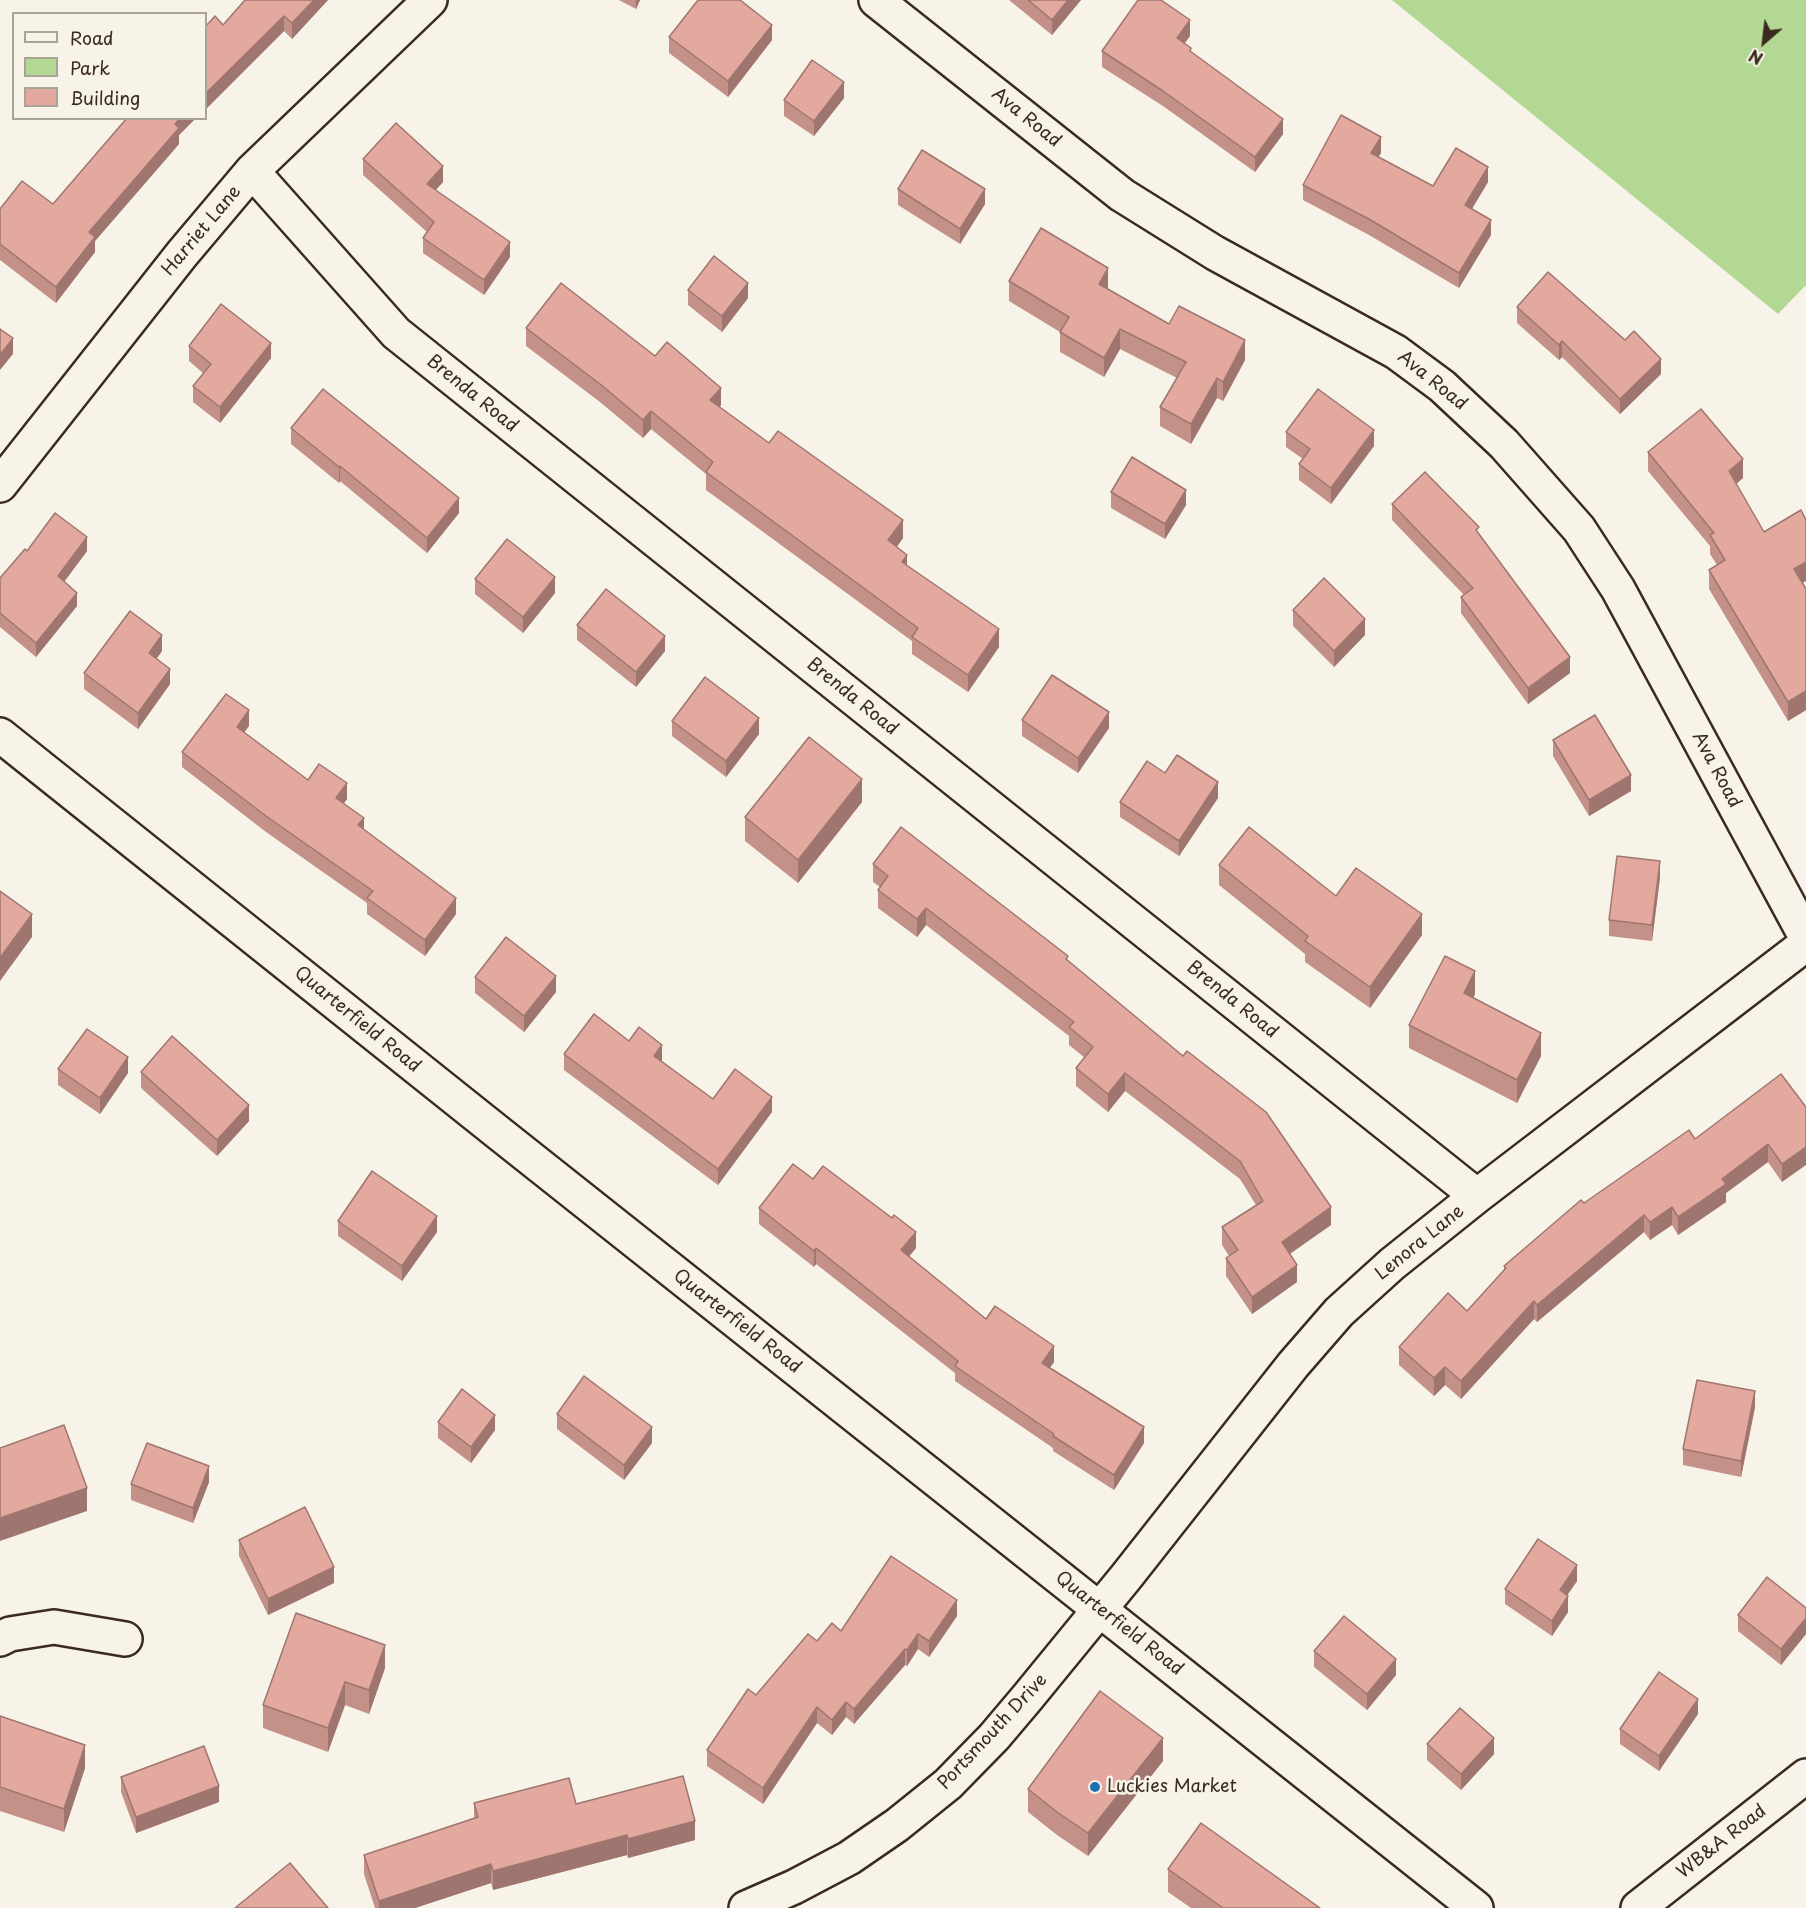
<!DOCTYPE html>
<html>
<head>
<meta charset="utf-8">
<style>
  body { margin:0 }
  #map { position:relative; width:1806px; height:1908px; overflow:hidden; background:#f7f3e8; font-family:"Playpen Sans",sans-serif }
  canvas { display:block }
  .legend { position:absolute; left:12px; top:12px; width:195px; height:108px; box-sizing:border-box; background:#f7f3e8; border:2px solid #aca397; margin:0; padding:8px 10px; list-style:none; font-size:18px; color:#3b2a1e }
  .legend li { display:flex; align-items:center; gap:12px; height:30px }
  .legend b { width:30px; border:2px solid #aca397 }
  .north { position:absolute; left:1734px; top:12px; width:60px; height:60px; -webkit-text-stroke:4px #f7f3e8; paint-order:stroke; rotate:208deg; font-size:16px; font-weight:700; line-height:24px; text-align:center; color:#3b2a1e }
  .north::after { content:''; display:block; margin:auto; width:21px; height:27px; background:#3b2a1e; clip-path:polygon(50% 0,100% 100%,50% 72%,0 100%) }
</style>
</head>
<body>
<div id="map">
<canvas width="1806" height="1908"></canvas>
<ul class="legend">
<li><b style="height:8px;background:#f7f3e8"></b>Road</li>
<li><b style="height:16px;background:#b2d894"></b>Park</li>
<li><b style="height:16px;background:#e3a99e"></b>Building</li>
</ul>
<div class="north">N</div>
</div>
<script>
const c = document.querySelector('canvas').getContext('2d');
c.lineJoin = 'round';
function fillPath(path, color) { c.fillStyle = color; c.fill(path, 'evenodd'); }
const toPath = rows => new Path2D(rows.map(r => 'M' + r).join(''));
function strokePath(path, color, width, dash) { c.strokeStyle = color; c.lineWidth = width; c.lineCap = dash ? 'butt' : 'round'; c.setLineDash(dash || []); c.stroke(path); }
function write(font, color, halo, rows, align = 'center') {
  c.font = font + ' "Playpen Sans",sans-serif'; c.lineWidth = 5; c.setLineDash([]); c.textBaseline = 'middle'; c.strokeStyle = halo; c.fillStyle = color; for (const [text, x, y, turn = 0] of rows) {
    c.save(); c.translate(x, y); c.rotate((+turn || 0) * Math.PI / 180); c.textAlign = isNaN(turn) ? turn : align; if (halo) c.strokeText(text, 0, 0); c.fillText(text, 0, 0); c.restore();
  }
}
fillPath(toPath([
  [1392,0,1806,0,1806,285,1778,314]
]), '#b2d894');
const minor = toPath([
  [876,0,1122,195,1215,253,1396,352,1442,386,1504,444,1579,529,1618,589,1806,937],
  [252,171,396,333,1477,1196],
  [0,485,182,254,252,171,430,0],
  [0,735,500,1134,1476,1908],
  [0,1639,10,1634,54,1627,125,1639],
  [746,1908,794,1887,849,1858,897,1825,948,1784,994,1737,1027,1698,1126,1577,1293,1365,1339,1312,1392,1264,1477,1196,1806,944],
  [1638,1908,1806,1776]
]);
strokePath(minor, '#3b2a1e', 38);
strokePath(minor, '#f7f3e8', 33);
fillPath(toPath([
  [245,0,328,0,292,39,284,31,206,109,206,26,223,25],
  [619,0,640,0,636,9],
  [1009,0,1081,0,1052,35],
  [1190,36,1184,43,1191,52,1283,134,1255,172,1163,106,1102,67,1102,51],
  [669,37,772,40,728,97,669,53],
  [844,98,814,136,784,116,784,100],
  [127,118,196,118,179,135,179,144,95,241,95,252,56,303,0,260,0,209,53,204],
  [1381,153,1378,157,1433,186,1488,182,1472,209,1491,235,1459,288,1369,235,1303,200,1303,185],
  [363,159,443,182,435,190,510,257,484,295,423,253,423,238,427,232,363,175],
  [898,189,985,204,960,244,898,205],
  [1009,281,1108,289,1169,324,1245,360,1223,401,1217,398,1191,444,1160,426,1160,407,1177,378,1120,349,1104,377,1060,352,1060,332,1009,301],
  [688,290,748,298,722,332,688,305],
  [1517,307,1661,374,1620,414,1562,357,1559,360,1517,323],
  [526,328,721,405,720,407,769,443,903,538,897,547,907,566,999,647,968,692,912,654,912,641,706,490,706,474,651,429,643,438,600,402,526,346],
  [189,346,271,358,220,423,193,402,193,386,203,373,189,361],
  [291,428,459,513,427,553,340,481,339,483,291,444],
  [1286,432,1374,446,1331,504,1299,480,1299,464,1303,459,1286,447],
  [1648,452,1743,478,1736,484,1764,532,1806,589,1806,710,1788,721,1709,589,1709,570,1717,565,1710,554,1710,546,1648,471],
  [1111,492,1186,505,1165,539,1111,508],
  [1392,504,1479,534,1570,673,1528,704,1461,613,1461,597,1464,595,1392,520],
  [27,551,87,551,64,582,77,606,36,657,0,627,0,578],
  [475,579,555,593,523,633,475,594],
  [1293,610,1365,635,1334,667,1293,626],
  [577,625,665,651,636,687,577,640],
  [162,651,156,659,170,684,138,729,84,689,84,673],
  [1022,720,1109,728,1078,773,1022,736],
  [672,721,759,734,726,777,672,736],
  [249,726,244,732,308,780,347,799,344,803,364,830,456,914,425,956,367,914,367,903,266,832,182,767,182,752],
  [1553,740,1631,791,1589,816,1553,756],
  [1165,773,1218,798,1179,856,1120,817,1120,802],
  [862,802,798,883,745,841,745,817],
  [873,864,1068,961,1331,1225,1290,1254,1297,1282,1252,1314,1226,1276,1226,1258,1229,1256,1222,1245,1222,1227,1256,1205,1240,1179,1125,1091,1108,1112,1076,1086,1076,1068,1085,1058,1069,1045,1069,1036,926,925,917,937,878,908,878,890,880,887,873,882],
  [1219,865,1422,935,1370,1008,1305,962,1305,954,1219,885],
  [1660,877,1652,941,1609,936,1609,920],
  [475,977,556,992,524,1032,475,993],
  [1475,994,1473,998,1541,1056,1517,1103,1409,1048,1409,1025],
  [629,1041,662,1061,713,1099,772,1112,718,1185,564,1070,564,1054],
  [58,1069,128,1073,100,1114,58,1085],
  [141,1072,249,1121,217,1156,141,1088],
  [1806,1107,1782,1182,1768,1162,1726,1193,1726,1202,1678,1235,1672,1225,1650,1240,1644,1232,1537,1322,1534,1319,1461,1399,1445,1385,1434,1396,1399,1365,1399,1347,1467,1311,1504,1271,1504,1266,1584,1203,1695,1139],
  [813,1179,916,1248,909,1256,986,1319,1054,1362,1050,1368,1144,1443,1114,1490,1053,1451,1053,1448,955,1381,955,1373,816,1264,814,1267,759,1224,759,1208],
  [338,1221,437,1232,402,1281,338,1236],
  [1755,1407,1741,1477,1683,1465,1683,1449],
  [557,1414,652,1443,624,1480,557,1429],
  [438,1422,495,1430,471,1463,438,1438],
  [209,1482,193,1523,131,1500,131,1484],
  [239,1540,334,1583,268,1615,239,1556],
  [1577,1581,1567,1595,1568,1612,1552,1636,1505,1604,1505,1589],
  [1806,1608,1806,1634,1781,1665,1738,1631,1738,1615],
  [957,1616,929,1657,918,1649,907,1666,905,1665,854,1724,846,1717,832,1735,817,1723,763,1804,707,1766,707,1750,756,1695,817,1641,841,1631],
  [1314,1651,1396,1675,1367,1710,1314,1667],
  [385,1668,369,1714,345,1705,328,1752,263,1728,263,1705],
  [1698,1714,1659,1771,1620,1744,1620,1729],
  [0,1716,85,1768,64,1832,0,1811],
  [1427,1744,1494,1754,1461,1790,1427,1760],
  [1163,1761,1088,1856,1057,1835,1028,1812,1028,1789],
  [121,1777,219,1802,136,1833,121,1792],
  [474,1803,576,1804,695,1840,628,1858,627,1855,493,1890,491,1883,415,1908,375,1908,364,1874,364,1855,474,1818],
  [1168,1869,1320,1908,1191,1908,1168,1892]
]), '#c39188');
fillPath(toPath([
  [314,0,328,0,292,39,292,23],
  [636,0,640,0,636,9],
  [1068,0,1081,0,1052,35,1052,20],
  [284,16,284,31,206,109,206,93],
  [1190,20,1190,36,1177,54,1177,38],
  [772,25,772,40,728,97,728,81],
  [844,82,844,98,814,136,814,121],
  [180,118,196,118,179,135,179,144,95,241,95,252,56,303,56,287,89,232,175,124],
  [1283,119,1283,134,1255,172,1255,157],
  [1381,137,1381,153,1371,169,1371,153],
  [443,166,443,182,427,200,427,184],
  [1488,167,1488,182,1465,220,1465,205],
  [985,189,985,204,960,244,960,229],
  [1491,220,1491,235,1459,288,1459,273],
  [510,242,510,257,484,295,484,280],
  [1108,268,1108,288,1099,303,1099,284],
  [748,283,748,298,722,332,722,316],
  [1120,329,1120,349,1104,377,1104,358],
  [13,338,13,354,0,370,0,355],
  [1245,340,1245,360,1223,401,1223,382],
  [1562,341,1562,357,1559,360,1559,345],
  [271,343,271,358,220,423,220,407],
  [1661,359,1661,374,1620,414,1620,399],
  [1217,378,1217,398,1191,444,1191,424],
  [721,388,721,405,710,418,710,400],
  [651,411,651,429,643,438,643,420],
  [1374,430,1374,446,1331,504,1331,488],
  [1743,459,1743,478,1729,490,1729,471],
  [340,466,340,481,339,483,339,467],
  [1186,490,1186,505,1165,539,1165,524],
  [459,498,459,513,427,553,427,538],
  [903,520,903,538,888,558,888,540],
  [87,537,87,551,58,590,58,576],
  [907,555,907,572,902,562],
  [1806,562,1806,581,1794,588,1794,569],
  [555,577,555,593,523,633,523,617],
  [77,593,77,606,36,657,36,643],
  [1365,619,1365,635,1334,667,1334,651],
  [999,629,999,647,968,692,968,675],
  [162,635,162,651,149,669,149,653],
  [665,636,665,651,636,687,636,672],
  [1570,657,1570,673,1528,704,1528,688],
  [170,669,170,684,138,729,138,713],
  [1806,691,1806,710,1788,721,1788,702],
  [249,710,249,726,237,742,237,727],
  [1109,712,1109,728,1078,773,1078,758],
  [759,718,759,734,726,777,726,761],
  [1631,775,1631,791,1589,816,1589,800],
  [862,779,862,802,798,883,798,860],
  [1218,782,1218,798,1179,856,1179,841],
  [347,783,347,799,336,814,336,798],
  [364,818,364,833,358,825],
  [1660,861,1660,877,1652,941,1652,925],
  [456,898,456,914,425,956,425,940],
  [926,908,926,925,917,937,917,919],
  [32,914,32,937,0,981,0,958],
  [1422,914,1422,935,1370,1008,1370,987],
  [1475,971,1475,994,1464,1017,1464,993],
  [556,976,556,992,524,1032,524,1016],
  [1541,1033,1541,1056,1517,1103,1517,1080],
  [662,1045,662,1061,654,1071,654,1056],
  [128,1057,128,1073,100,1114,100,1098],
  [1125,1073,1125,1091,1108,1112,1108,1094],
  [772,1097,772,1112,718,1185,718,1169],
  [249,1105,249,1121,217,1156,217,1140],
  [1768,1144,1768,1162,1726,1193,1726,1202,1678,1235,1678,1217,1722,1179],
  [1806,1147,1806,1165,1782,1182,1782,1164],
  [1331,1207,1331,1225,1282,1259,1282,1242],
  [1672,1207,1672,1225,1650,1240,1650,1222],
  [1644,1215,1644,1232,1537,1322,1537,1305],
  [437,1216,437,1232,402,1281,402,1266],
  [916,1232,916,1248,901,1266,901,1250],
  [816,1248,816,1264,814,1267,814,1251],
  [1297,1265,1297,1282,1252,1314,1252,1297],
  [1534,1301,1534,1319,1461,1399,1461,1381],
  [1054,1346,1054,1362,1042,1378,1042,1363],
  [1445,1367,1445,1385,1434,1396,1434,1378],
  [1755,1391,1755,1407,1741,1477,1741,1461],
  [495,1415,495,1430,471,1463,471,1447],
  [652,1427,652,1443,624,1480,624,1465],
  [1144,1427,1144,1443,1114,1490,1114,1475],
  [209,1466,209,1482,193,1523,193,1508],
  [87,1488,87,1511,0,1541,0,1518],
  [1577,1565,1577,1581,1560,1606,1560,1590],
  [334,1567,334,1583,268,1615,268,1599],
  [1568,1596,1568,1612,1552,1636,1552,1621],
  [957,1600,957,1616,929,1657,929,1641],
  [1806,1618,1806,1634,1781,1665,1781,1649],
  [918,1634,918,1649,907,1666,907,1650],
  [385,1645,385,1668,369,1714,369,1690],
  [905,1649,905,1665,854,1724,854,1709],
  [1396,1659,1396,1675,1367,1710,1367,1694],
  [345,1682,345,1705,328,1752,328,1728],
  [1698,1699,1698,1714,1659,1771,1659,1756],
  [846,1702,846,1717,832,1735,832,1720],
  [817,1707,817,1723,763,1804,763,1788],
  [1163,1738,1163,1761,1088,1856,1088,1833],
  [1494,1738,1494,1754,1461,1790,1461,1774],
  [85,1745,85,1768,64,1832,64,1809],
  [219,1786,219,1802,136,1833,136,1817],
  [695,1821,695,1840,628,1858,628,1839],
  [627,1835,627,1855,493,1890,493,1871],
  [491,1864,491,1883,415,1908,379,1908,379,1901]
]), '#9f766f');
const building = toPath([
  [245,0,314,0,292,23,284,16,206,93,206,26,215,16,223,25,245,0],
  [698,0,740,0,772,25,728,81,669,37,698,0],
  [1028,0,1068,0,1052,20,1028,0],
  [1138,0,1161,0,1190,20,1177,38,1191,48,1190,51,1283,119,1255,157,1163,91,1102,51,1138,0],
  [812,60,844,82,814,121,784,100,812,60],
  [1341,115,1381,137,1371,153,1433,186,1456,148,1488,167,1465,205,1491,220,1459,273,1369,219,1303,185,1341,115],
  [127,118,180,118,175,124,179,128,89,232,95,237,56,287,0,244,0,209,22,181,53,204,127,118],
  [396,123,443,166,427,184,510,242,484,280,423,238,434,222,363,159,396,123],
  [922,150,985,189,960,229,898,189,922,150],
  [1041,228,1108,268,1099,284,1169,324,1179,306,1245,340,1223,382,1217,378,1191,424,1160,407,1186,362,1120,329,1104,358,1060,332,1069,317,1009,281,1041,228],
  [714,256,748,283,722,316,688,290,714,256],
  [1548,272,1625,340,1634,331,1661,359,1620,399,1562,341,1559,345,1517,307,1548,272],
  [561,283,655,356,667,342,721,388,710,400,769,443,778,431,903,520,888,540,907,555,902,562,999,629,968,675,912,637,918,628,706,472,713,462,651,411,643,420,600,384,526,328,561,283],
  [221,304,271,343,220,407,193,386,211,364,189,346,221,304],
  [0,329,13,338,0,355,0,329],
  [323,389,459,498,427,538,340,466,339,467,291,428,323,389],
  [1318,389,1374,430,1331,488,1299,464,1310,449,1286,432,1318,389],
  [1701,409,1743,459,1729,471,1764,532,1801,510,1806,520,1806,562,1794,569,1806,589,1806,691,1788,702,1709,570,1725,560,1710,535,1714,533,1648,452,1701,409],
  [1132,457,1186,490,1165,524,1111,492,1132,457],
  [1425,472,1479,527,1476,530,1570,657,1528,688,1461,597,1473,588,1392,504,1425,472],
  [55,513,87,537,58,576,77,593,36,643,0,613,0,578,25,549,27,551,55,513],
  [507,539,555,577,523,617,475,579,507,539],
  [1324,578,1365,619,1334,651,1293,610,1324,578],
  [606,589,665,636,636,672,577,625,606,589],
  [130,611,162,635,149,653,170,669,138,713,84,673,130,611],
  [1052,675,1109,712,1078,758,1022,720,1052,675],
  [705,677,759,718,726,761,672,721,705,677],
  [226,694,249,710,237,727,308,780,319,764,347,783,336,798,364,818,358,825,456,898,425,940,367,898,373,891,266,816,182,752,226,694],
  [1595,715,1631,775,1589,800,1553,740,1595,715],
  [809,737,862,779,798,860,745,817,809,737],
  [1177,755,1218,782,1179,841,1120,802,1147,761,1165,773,1177,755],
  [901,827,1068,956,1066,959,1183,1056,1187,1051,1266,1112,1331,1207,1282,1242,1297,1265,1252,1297,1226,1258,1238,1250,1222,1227,1263,1201,1240,1161,1125,1073,1108,1094,1076,1068,1093,1047,1069,1027,1074,1022,926,908,917,919,878,890,888,876,873,864,901,827],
  [1249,827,1336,896,1356,868,1422,914,1370,987,1305,941,1308,936,1219,865,1249,827],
  [1617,856,1660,861,1652,925,1609,920,1617,856],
  [0,891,32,914,0,958,0,891],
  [506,937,556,976,524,1016,475,977,506,937],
  [1445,956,1475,971,1464,993,1541,1033,1517,1080,1409,1025,1445,956],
  [594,1014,629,1041,639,1027,662,1045,654,1056,713,1099,735,1069,772,1097,718,1169,564,1054,594,1014],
  [87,1029,128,1057,100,1098,58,1069,87,1029],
  [172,1036,249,1105,217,1140,141,1072,172,1036],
  [1781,1074,1806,1107,1806,1147,1782,1164,1768,1144,1722,1179,1726,1184,1678,1217,1672,1207,1650,1222,1644,1215,1537,1305,1534,1301,1461,1381,1445,1367,1434,1378,1399,1347,1448,1293,1467,1311,1506,1268,1504,1266,1581,1200,1584,1203,1689,1130,1695,1139,1781,1074],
  [793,1164,813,1179,823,1166,892,1218,894,1215,916,1232,901,1250,986,1319,995,1306,1054,1346,1042,1363,1144,1427,1114,1475,1053,1436,1054,1434,955,1366,958,1361,816,1248,814,1251,759,1208,793,1164],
  [372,1171,437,1216,402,1266,338,1221,372,1171],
  [584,1376,652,1427,624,1465,557,1414,584,1376],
  [1697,1380,1755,1391,1741,1461,1683,1449,1697,1380],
  [462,1389,495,1415,471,1447,438,1422,462,1389],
  [64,1425,87,1488,0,1518,0,1448,64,1425],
  [147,1443,209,1466,193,1508,131,1484,147,1443],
  [305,1507,334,1567,268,1599,239,1540,305,1507],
  [1538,1539,1577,1565,1560,1590,1568,1596,1552,1621,1505,1589,1538,1539],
  [891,1556,957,1600,929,1641,918,1634,907,1650,905,1649,854,1709,846,1702,832,1720,817,1707,763,1788,707,1750,748,1689,756,1695,808,1634,817,1641,832,1623,841,1631,891,1556],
  [1767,1577,1806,1608,1806,1618,1781,1649,1738,1615,1767,1577],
  [296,1613,385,1645,369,1690,345,1682,328,1728,263,1705,296,1613],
  [1344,1616,1396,1659,1367,1694,1314,1651,1344,1616],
  [1659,1672,1698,1699,1659,1756,1620,1729,1659,1672],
  [1100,1691,1163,1738,1088,1833,1057,1812,1028,1789,1100,1691],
  [1460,1708,1494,1738,1461,1774,1427,1744,1460,1708],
  [0,1716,85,1745,64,1809,0,1787,0,1716],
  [204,1746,219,1786,136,1817,121,1777,204,1746],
  [683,1776,695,1821,628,1839,627,1835,493,1871,491,1864,379,1901,364,1855,478,1817,474,1803,569,1778,576,1804,683,1776],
  [1201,1823,1320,1908,1223,1908,1168,1869,1201,1823],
  [290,1863,328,1908,235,1908,290,1863]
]);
fillPath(building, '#e3a99e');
strokePath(building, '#9f766f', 1.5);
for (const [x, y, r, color] of [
  [1095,1787,6,"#1f6fb2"]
]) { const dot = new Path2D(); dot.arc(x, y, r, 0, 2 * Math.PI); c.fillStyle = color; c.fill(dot); strokePath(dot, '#f7f3e8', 2); }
write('18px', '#3b2a1e', '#f7f3e8', [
  ["Ava Road",1026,118,39],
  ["Harriet Lane",202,231,-50],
  ["Ava Road",1432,381,39],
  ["Brenda Road",472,394,39],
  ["Brenda Road",852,697,39],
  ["Ava Road",1716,770,62],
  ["Brenda Road",1232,1000,39],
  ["Quarterfield Road",357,1020,39],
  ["Lenora Lane",1420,1243,-39],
  ["Quarterfield Road",737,1322,38],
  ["Quarterfield Road",1119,1624,38],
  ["Portsmouth Drive",993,1732,-47],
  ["WB&A Road",1722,1842,-38]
]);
write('18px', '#3b2a1e', '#f7f3e8', [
  ["Luckies Market",1107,1787]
], 'left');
</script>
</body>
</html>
